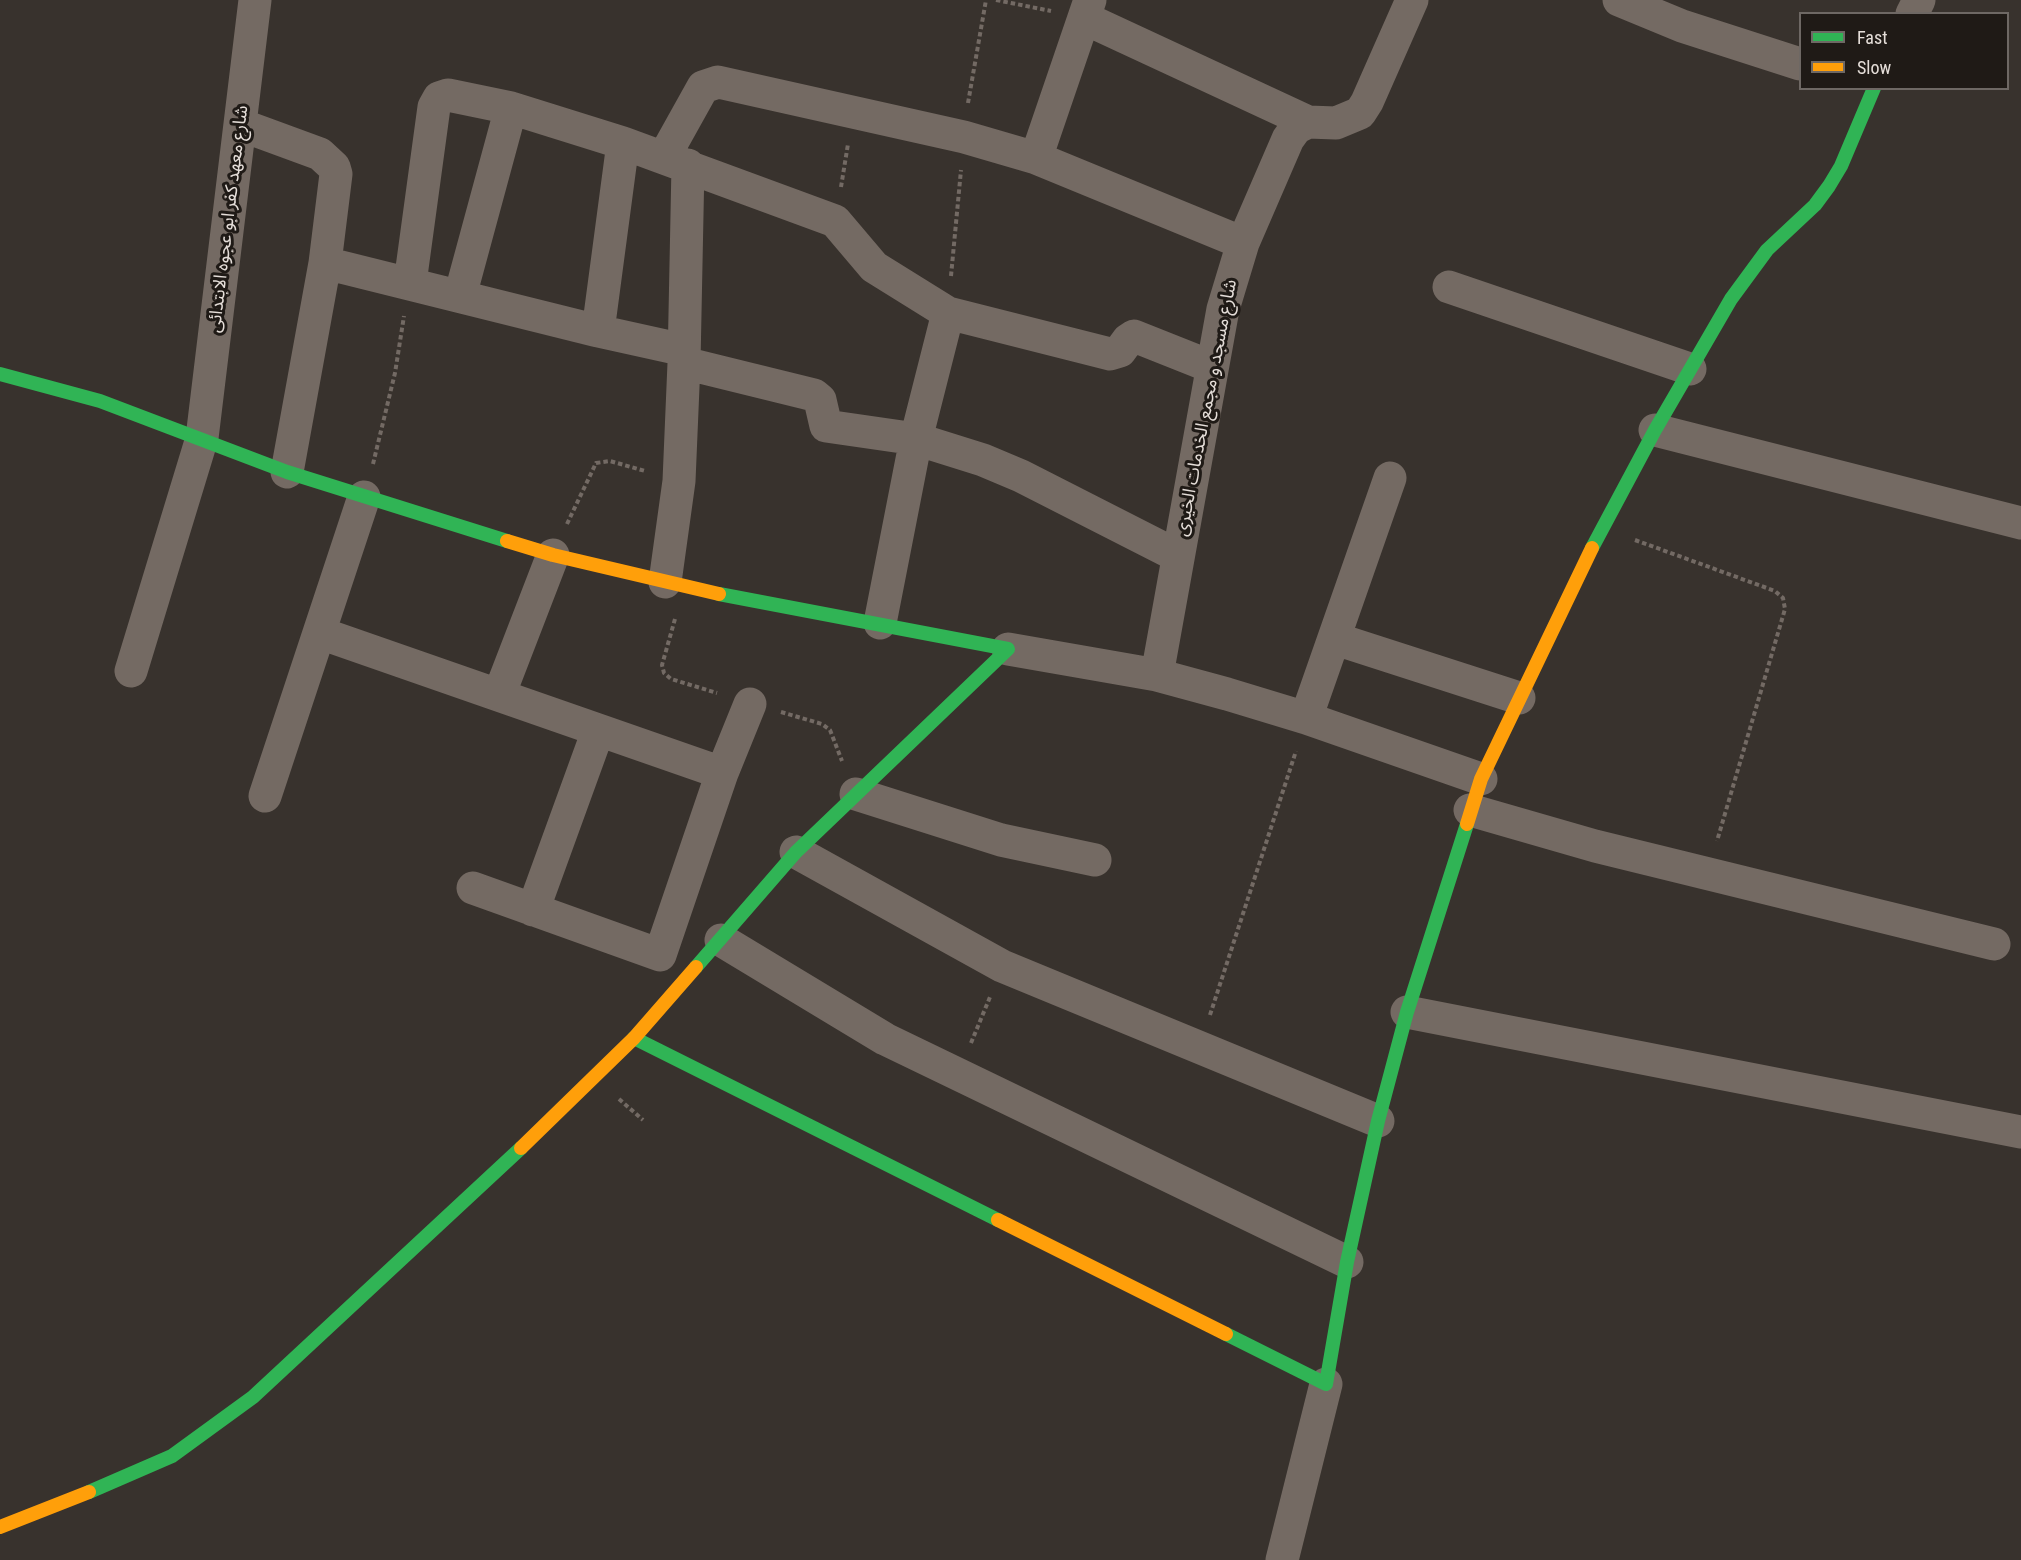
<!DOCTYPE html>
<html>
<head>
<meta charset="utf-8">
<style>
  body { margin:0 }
  #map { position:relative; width:2021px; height:1560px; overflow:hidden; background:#38322d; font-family:"Roboto Condensed",sans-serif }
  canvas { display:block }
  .legend { position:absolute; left:1799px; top:12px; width:210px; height:78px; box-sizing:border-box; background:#1f1a16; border:2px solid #6e6864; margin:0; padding:8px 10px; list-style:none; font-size:18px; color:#e5ded9 }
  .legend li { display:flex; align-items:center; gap:12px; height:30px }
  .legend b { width:30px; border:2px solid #6e6864 }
</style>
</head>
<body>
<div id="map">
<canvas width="2021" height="1560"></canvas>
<ul class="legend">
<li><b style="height:8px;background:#30b455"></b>Fast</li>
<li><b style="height:8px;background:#ff9f0a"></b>Slow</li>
</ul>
</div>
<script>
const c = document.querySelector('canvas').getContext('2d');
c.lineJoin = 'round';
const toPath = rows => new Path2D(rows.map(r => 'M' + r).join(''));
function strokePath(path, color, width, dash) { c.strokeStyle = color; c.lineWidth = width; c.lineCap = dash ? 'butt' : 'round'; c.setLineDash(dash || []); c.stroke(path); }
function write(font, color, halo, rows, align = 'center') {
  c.font = font + ' "Roboto Condensed","Noto Sans Arabic",sans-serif'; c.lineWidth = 6; c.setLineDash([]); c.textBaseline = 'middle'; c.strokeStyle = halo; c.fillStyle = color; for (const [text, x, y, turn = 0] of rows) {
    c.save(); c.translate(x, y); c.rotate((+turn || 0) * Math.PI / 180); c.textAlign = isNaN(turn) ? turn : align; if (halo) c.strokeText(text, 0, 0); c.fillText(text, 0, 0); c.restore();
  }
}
strokePath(toPath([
  [996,0,1051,11],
  [968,103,986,0],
  [841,187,848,144],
  [951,276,961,170],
  [373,464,395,373,404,316],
  [567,524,596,463,610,461,645,471],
  [1635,540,1775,591,1783,598,1785,609,1717,841],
  [675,619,662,665,664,673,671,679,717,693],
  [781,712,822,724,830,730,842,761],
  [1210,1015,1296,751],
  [971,1043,990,997],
  [619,1099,643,1120]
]), '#736a64', 4, [4.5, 3]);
strokePath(toPath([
  [1619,0,1682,26,1800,64],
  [1912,14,1919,0],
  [1084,18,1308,122],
  [241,125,320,154,334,167,336,174,325,263,287,472],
  [664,157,703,87,718,82,964,137,1036,158,1243,243],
  [1036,158,1090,0],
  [325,263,598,331,684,350],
  [410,283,434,107,439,98,448,95,511,108,623,143,835,221,874,267,948,313,1110,354,1120,351,1128,340,1134,336,1212,367],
  [1449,287,1690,369],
  [460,296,511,108],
  [598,331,623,143],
  [684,363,814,395,820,400,826,426,916,439,983,460,1021,476,1178,556],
  [1655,430,2021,523],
  [665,582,679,481,684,363,688,165],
  [880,623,916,439,948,313],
  [320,633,722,773],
  [1336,639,1519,698],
  [1008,649,1157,675,1227,694,1306,718,1481,779],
  [131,671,202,438,255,0],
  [1157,675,1223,309,1243,243,1288,139,1296,128,1308,122,1336,123,1360,113,1367,102,1412,0],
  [499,695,553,555],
  [1306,718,1390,478],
  [856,794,1001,840,1095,860],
  [265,796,364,497],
  [1470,810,1595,846,1994,944],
  [796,852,1002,966,1378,1121],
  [473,888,660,955,722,773,750,704],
  [533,910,598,731],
  [721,940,885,1039,1347,1262],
  [1407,1012,2021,1132],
  [1282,1560,1326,1384]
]), '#746a63', 33);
strokePath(toPath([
  [0,374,100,401,287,472,507,541],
  [1592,548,1655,430,1731,299,1767,250,1815,205,1829,186,1841,166,1874,88],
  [696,967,796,852,1008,649,719,594],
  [634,1038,998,1220],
  [1226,1334,1326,1384,1347,1262,1378,1121,1407,1012,1467,824],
  [89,1492,172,1456,253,1397,521,1148]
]), '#30b455', 14);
strokePath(toPath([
  [507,541,553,555,719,594],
  [1467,824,1481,779,1592,548],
  [521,1148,634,1038,696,967],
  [998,1220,1226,1334],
  [0,1527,89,1492]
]), '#ff9f0a', 14);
write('18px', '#e5ded9', '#1f1a16', [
  ["شارع معهد كفر ابو عجوه الابتدائى",229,219,-83],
  ["شارع مسجد و مجمع الخدمات الخيرى",1207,408,-79]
]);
</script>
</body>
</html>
